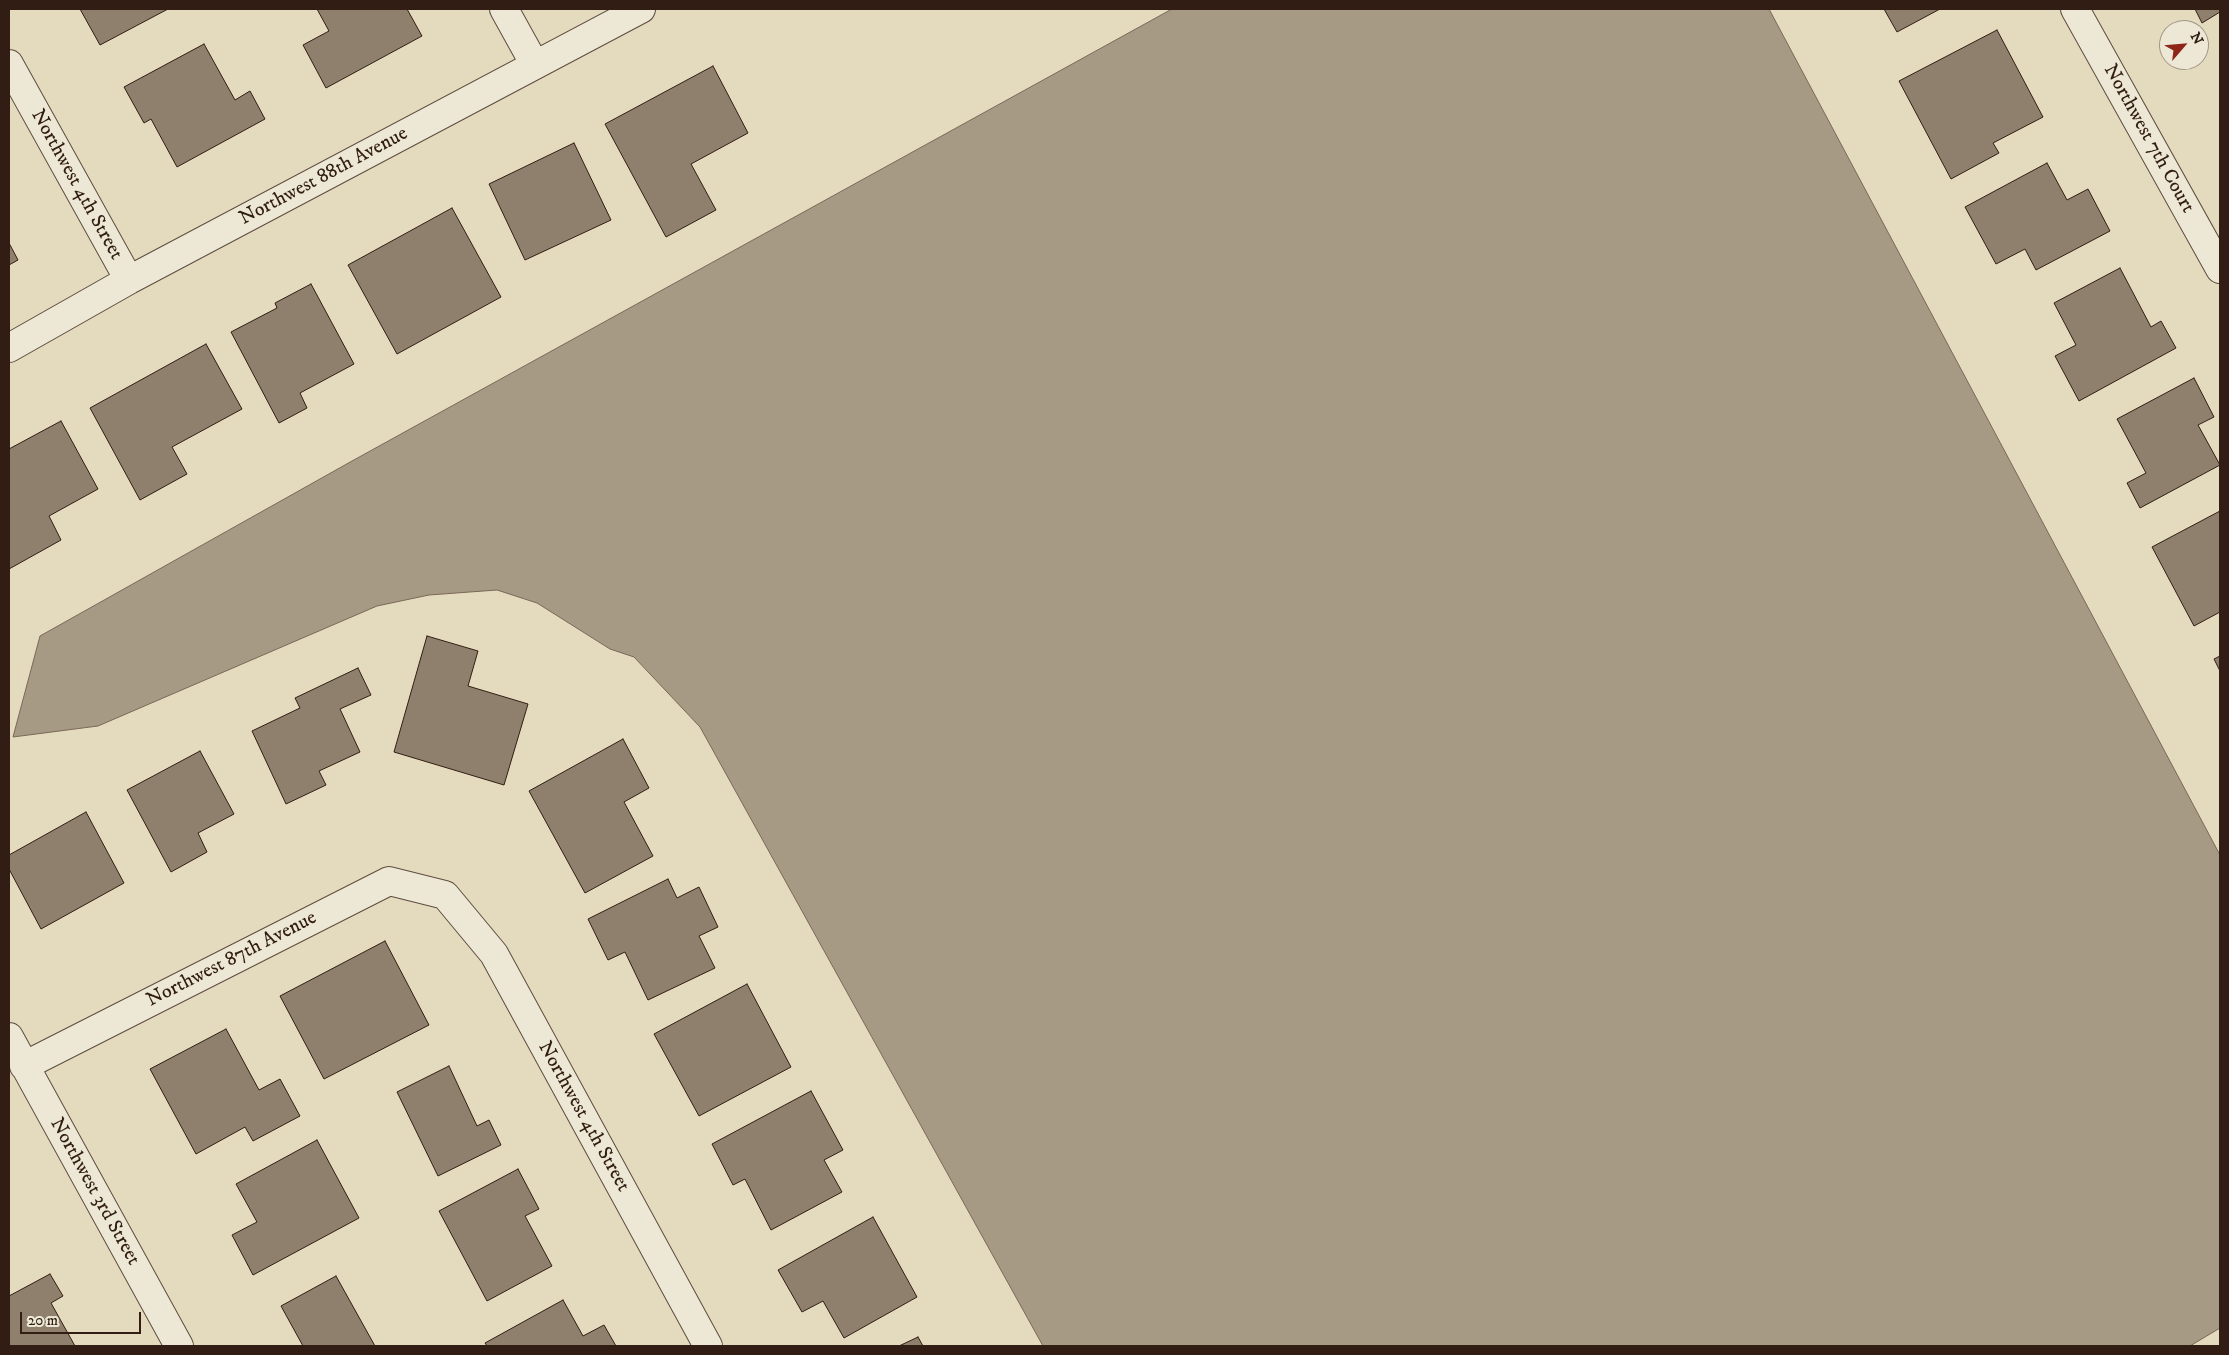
<!DOCTYPE html>
<html>
<head>
<meta charset="utf-8">
<style>
  body { margin:0 }
  #map { position:relative; width:2229px; height:1355px; overflow:hidden; background:#e4dbbf; font-family:"IM FELL DW Pica",serif }
  canvas { display:block }
  .frame { position:absolute; inset:0; border:10px solid #311d13; pointer-events:none }
  .north { position:absolute; left:2159px; top:20px; width:50px; height:50px; box-sizing:border-box; background:#ede8d5; border:1px solid #a29787; border-radius:50%; rotate:63deg; font-size:14px; font-weight:700; line-height:20px; text-align:center; color:#311d13 }
  .north::after { content:''; display:block; margin:auto; width:18px; height:22px; background:#8f2418; clip-path:polygon(50% 0,100% 100%,50% 72%,0 100%) }
  .scale { position:absolute; left:20px; top:1312px; width:121px; height:22px; box-sizing:border-box; border:2px solid #311d13; border-top:0; padding-left:6px; font-size:15px; line-height:18px; white-space:nowrap; color:#311d13; -webkit-text-stroke:4px #ede8d5; paint-order:stroke }
</style>
</head>
<body>
<div id="map">
<canvas width="2229" height="1355"></canvas>
<div class="frame"></div>
<div class="north">N</div>
<div class="scale">20 m</div>
</div>
<script>
const c = document.querySelector('canvas').getContext('2d');
c.lineJoin = 'round';
function fillPath(path, color) { c.fillStyle = color; c.fill(path, 'evenodd'); }
const toPath = rows => new Path2D(rows.map(r => 'M' + r).join(''));
function strokePath(path, color, width, dash) { c.strokeStyle = color; c.lineWidth = width; c.lineCap = dash ? 'butt' : 'round'; c.setLineDash(dash || []); c.stroke(path); }
function write(font, color, halo, rows, align = 'center') {
  c.font = font + ' "IM FELL DW Pica",serif'; c.lineWidth = 4; c.setLineDash([]); c.textBaseline = 'middle'; c.strokeStyle = halo; c.fillStyle = color; for (const [text, x, y, turn = 0] of rows) {
    c.save(); c.translate(x, y); c.rotate((+turn || 0) * Math.PI / 180); c.textAlign = isNaN(turn) ? turn : align; if (halo) c.strokeText(text, 0, 0); c.fillText(text, 0, 0); c.restore();
  }
}
const water = toPath([
  [1172,9,1769,9,2220,855,2220,1328,2190,1346,1043,1346,700,727,634,657,610,649,537,603,497,590,429,595,377,606,98,726,13,737,40,636,352,461,1172,9]
]);
fillPath(water, '#a79a85');
strokePath(water, '#786857', 1);
const building = toPath([
  [80,9,168,9,100,45,80,9],
  [317,9,407,9,422,36,326,88,303,45,329,31,317,9],
  [1884,9,1940,9,1897,32,1884,9],
  [2195,9,2220,9,2220,12,2202,23,2195,9],
  [1997,30,2043,117,1993,143,1999,153,1951,179,1899,81,1997,30],
  [204,44,235,100,250,91,265,119,177,167,151,119,144,123,124,87,204,44],
  [713,66,748,133,691,164,716,210,666,237,605,124,713,66],
  [574,143,611,220,525,260,489,184,574,143],
  [2047,163,2067,200,2088,189,2110,231,2036,270,2025,249,1996,264,1965,207,2047,163],
  [452,208,501,297,397,354,348,265,452,208],
  [9,243,18,260,9,265,9,243],
  [2120,268,2151,327,2161,321,2176,348,2079,401,2055,356,2076,345,2054,303,2120,268],
  [311,284,354,364,300,393,307,408,279,423,231,332,277,308,275,303,311,284],
  [206,344,242,409,172,447,187,474,140,500,90,408,206,344],
  [2194,378,2214,417,2198,425,2220,465,2140,508,2127,483,2146,473,2117,419,2194,378],
  [61,421,98,489,49,516,61,540,9,569,9,449,61,421],
  [2220,511,2220,612,2194,626,2152,547,2220,511],
  [427,636,478,651,468,686,528,704,504,785,394,752,427,636],
  [2220,656,2220,671,2214,659,2220,656],
  [358,668,371,695,340,709,360,752,319,771,326,785,286,804,252,731,300,708,295,698,358,668],
  [623,739,649,788,624,802,653,856,585,893,529,791,623,739],
  [200,751,234,814,198,833,207,852,171,872,127,790,200,751],
  [86,812,124,883,41,929,9,869,9,855,86,812],
  [668,879,677,898,699,887,718,927,699,936,715,968,648,1000,625,952,608,960,588,919,668,879],
  [385,941,429,1025,324,1079,280,996,385,941],
  [747,984,791,1067,699,1116,654,1034,747,984],
  [226,1029,259,1090,280,1079,300,1116,253,1141,245,1127,196,1154,150,1069,226,1029],
  [449,1066,477,1126,489,1120,501,1145,438,1176,397,1092,449,1066],
  [811,1091,843,1150,824,1160,842,1192,771,1230,745,1179,733,1185,712,1144,811,1091],
  [317,1140,359,1218,253,1275,232,1235,257,1222,236,1184,317,1140],
  [518,1169,539,1209,525,1216,552,1266,487,1301,439,1211,518,1169],
  [873,1217,917,1297,844,1338,823,1301,802,1312,778,1270,873,1217],
  [50,1274,63,1296,51,1303,75,1346,9,1346,9,1296,50,1274],
  [336,1276,375,1346,303,1346,281,1306,336,1276],
  [563,1300,583,1336,604,1325,616,1346,487,1346,485,1343,563,1300],
  [918,1337,923,1346,899,1346,918,1337]
]);
fillPath(building, '#8e806c');
strokePath(building, '#311d13', 1);
const minor = toPath([
  [504,9,535,65],
  [2075,9,2220,269],
  [9,64,129,280],
  [9,348,129,280,641,9],
  [9,1037,179,1346],
  [24,1066,389,881,445,895,494,954,708,1346]
]);
strokePath(minor, '#5e4c3e', 30);
strokePath(minor, '#ede8d5', 28);
write('20px', '#311d13', '#ede8d5', [
  ["Northwest 7th Court",2148,139,61],
  ["Northwest 88th Avenue",324,177,-28],
  ["Northwest 4th Street",76,185,61],
  ["Northwest 87th Avenue",232,960,-27],
  ["Northwest 4th Street",583,1117,61],
  ["Northwest 3rd Street",94,1192,61]
]);
</script>
</body>
</html>
